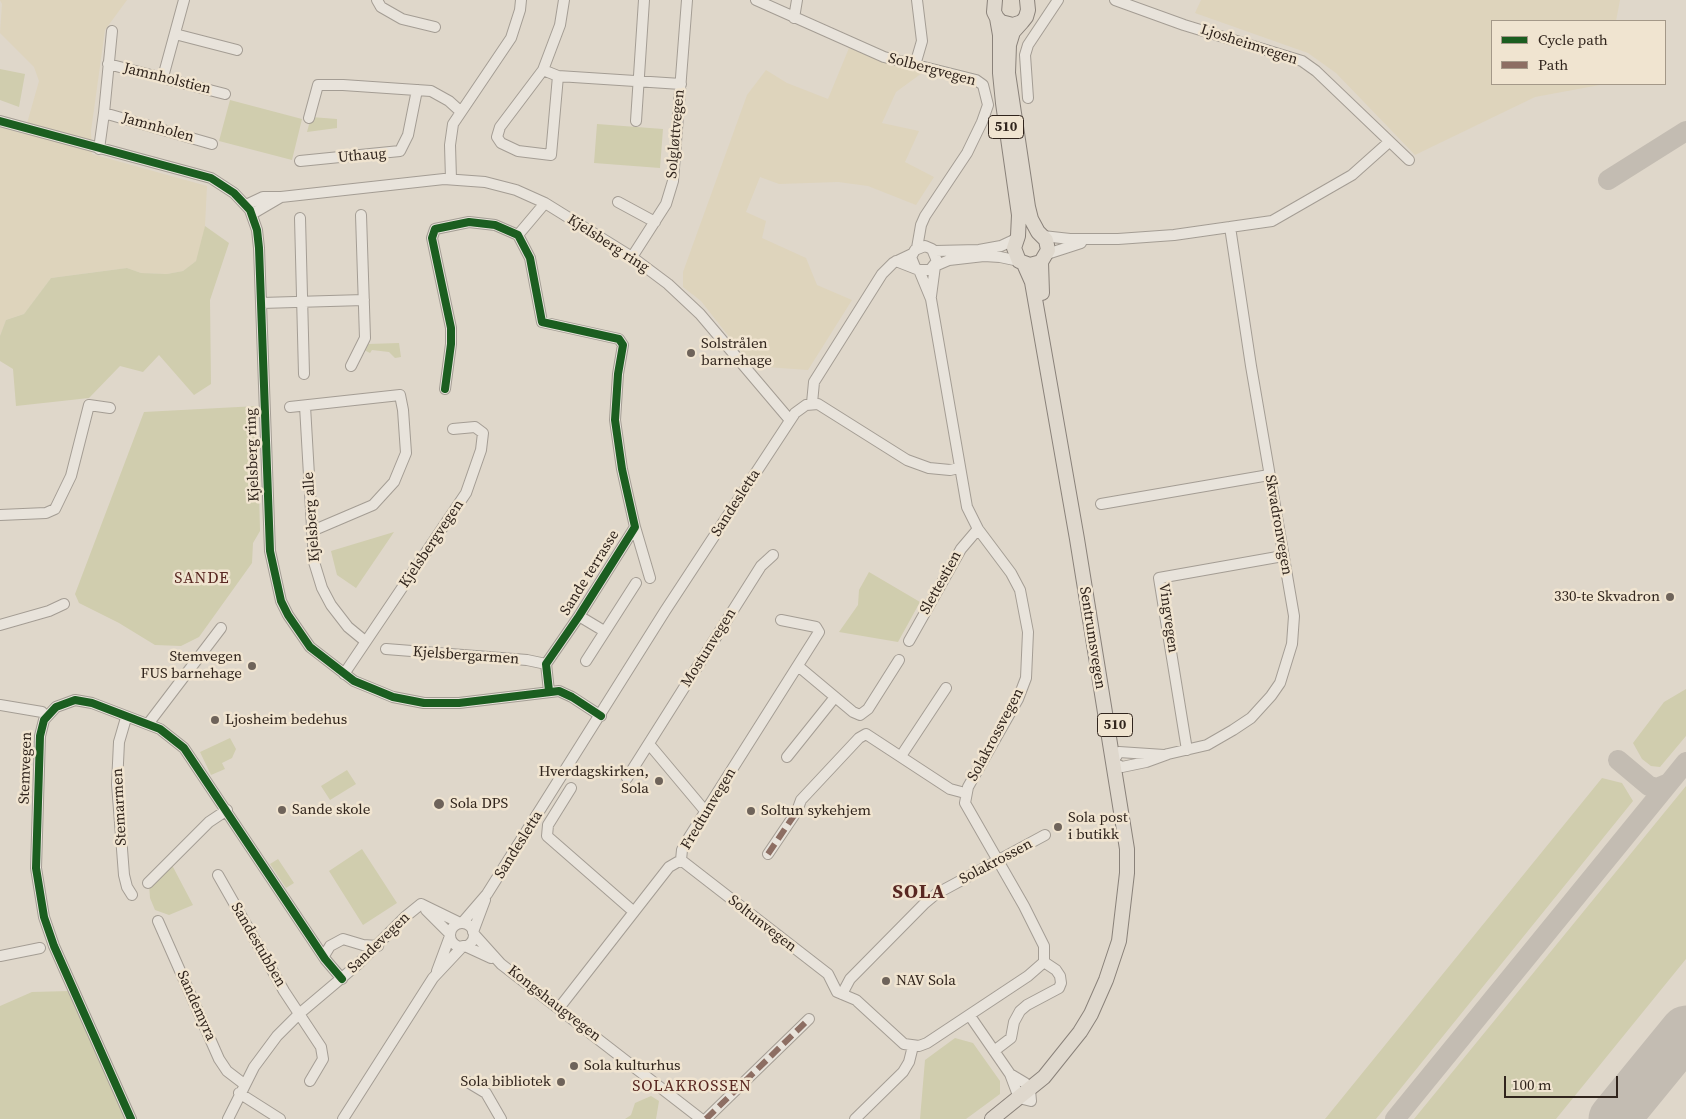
<!DOCTYPE html>
<html>
<head>
<meta charset="utf-8">
<style>
  body { margin:0 }
  #map { position:relative; width:1686px; height:1119px; overflow:hidden; background:#dfd7ca; font-family:"Source Serif 4",serif }
  canvas { display:block }
  .legend { position:absolute; left:1491px; top:20px; width:175px; height:65px; box-sizing:border-box; background:#f0e4d0; border:1px solid #a49888; margin:0; padding:6px 9px; list-style:none; font-size:15px; color:#31251d }
  .legend li { display:flex; align-items:center; gap:10px; height:25px }
  .legend b { width:25px; border:1px solid #a49888 }
  .scale { position:absolute; left:1504px; top:1076px; width:114px; height:22px; box-sizing:border-box; border:2px solid #31251d; border-top:0; padding-left:6px; font-size:15px; line-height:18px; white-space:nowrap; color:#31251d; -webkit-text-stroke:4px #f0e4d0; paint-order:stroke }
</style>
</head>
<body>
<div id="map">
<canvas width="1686" height="1119"></canvas>
<ul class="legend">
<li><b style="height:6px;background:#1b5e20"></b>Cycle path</li>
<li><b style="height:6px;background:#8d6e63"></b>Path</li>
</ul>
<div class="scale">100 m</div>
</div>
<script>
const c = document.querySelector('canvas').getContext('2d');
c.lineJoin = 'round';
function fillPath(path, color) { c.fillStyle = color; c.fill(path, 'evenodd'); }
const toPath = rows => new Path2D(rows.map(r => 'M' + r).join(''));
function strokePath(path, color, width, dash) { c.strokeStyle = color; c.lineWidth = width; c.lineCap = dash ? 'butt' : 'round'; c.setLineDash(dash || []); c.stroke(path); }
function write(font, color, halo, rows, align = 'center') {
  c.font = font + ' "Source Serif 4",serif'; c.lineWidth = 5; c.setLineDash([]); c.textBaseline = 'middle'; c.strokeStyle = halo; c.fillStyle = color; for (const [text, x, y, turn = 0] of rows) {
    c.save(); c.translate(x, y); c.rotate((+turn || 0) * Math.PI / 180); c.textAlign = isNaN(turn) ? turn : align; if (halo) c.strokeText(text, 0, 0); c.fillText(text, 0, 0); c.restore();
  }
}
fillPath(toPath([
  [0,0,127,0,105,30,91,131,92,154,207,186,205,226,202,245,196,261,183,271,167,274,141,273,127,268,51,278,24,314,6,320,0,336,0,127,24,134,39,81,34,67,0,33,2,4],
  [1201,0,1620,0,1616,21,1492,21,1492,84,1605,84,1535,97,1415,155,1336,73,1308,53,1195,13],
  [849,48,886,63,922,73,896,92,882,123,919,131,905,162,934,177,916,205,868,186,838,182,779,184,760,177,746,212,766,221,762,238,806,258,817,285,852,300,808,370,752,366,701,301,683,287,683,272,747,95,766,70,787,83,828,99]
]), '#ded4bc');
fillPath(toPath([
  [0,69,25,74,19,107,0,100],
  [230,100,302,119,292,160,219,141],
  [311,117,337,119,337,128,307,132],
  [597,124,663,129,660,168,594,163],
  [205,226,229,243,210,300,211,384,194,395,159,355,143,372,120,366,89,398,16,406,13,369,0,361,0,336,6,320,24,314,51,278,127,268,141,273,167,274,183,271,196,261],
  [399,343,401,357,395,358,389,352,372,350,370,353,364,350,368,344],
  [257,406,260,531,253,543,252,563,199,637,181,646,155,645,119,623,79,603,75,594,144,412],
  [394,532,356,588,337,575,331,551],
  [869,572,920,602,898,642,839,632,858,605,859,590],
  [1686,689,1686,736,1660,767,1651,766,1642,759,1633,743,1664,702],
  [230,738,236,749,232,758,222,763,225,769,211,775,200,752],
  [347,770,356,784,330,800,321,786],
  [1602,778,1622,783,1633,801,1376,1119,1325,1119],
  [1686,786,1686,959,1556,1119,1414,1119],
  [362,849,397,903,363,925,329,871],
  [278,859,294,883,286,888,270,864],
  [168,866,173,867,193,905,169,915,155,910,150,898,149,884],
  [70,991,125,1119,0,1119,0,1006,32,992],
  [955,1038,973,1043,1000,1081,1000,1094,966,1119,920,1119,925,1060],
  [651,1096,659,1101,656,1119,625,1119,631,1115,635,1103]
]), '#d0cdae');
strokePath(toPath([
  [1608,180,1686,131],
  [1618,760,1649,786,1657,788,1669,783,1686,762],
  [1395,1119,1669,783]
]), '#c3bcb2', 20);
strokePath(toPath([
  [1614,1119,1686,1031]
]), '#c3bcb2', 51);
const minor = toPath([
  [377,0,381,7,402,19,435,27],
  [756,0,884,57,976,80,983,85,988,105,982,122,967,153,925,216,921,225,917,248],
  [1115,0,1184,25,1302,61,1316,71,1409,160],
  [794,18,797,0],
  [175,34,237,50],
  [108,64,225,94],
  [915,65,922,41,917,0],
  [543,70,558,76,681,84],
  [558,76,551,155,518,151,501,143,497,137,500,127,543,70,560,25,564,0],
  [163,77,184,0],
  [1028,98,1025,55,1028,45,1058,0],
  [104,113,212,144],
  [309,118,318,85,343,85,431,91,449,101,460,111],
  [0,121,211,178,234,193,250,210,257,230,259,248,270,551,281,601,288,615,310,647,354,681,393,697,424,703,459,703,559,691,572,697,601,716],
  [636,121,644,0],
  [99,149,104,113,112,31],
  [300,161,400,151,408,135,417,90],
  [451,179,450,145,453,124,511,38,520,10,521,0],
  [618,202,655,222],
  [246,205,263,197,281,197,444,179,485,182,516,190,545,203,632,257,668,284,700,314,789,419],
  [252,214,281,197],
  [300,218,304,374],
  [518,235,545,203],
  [1043,236,1070,239,1118,239,1174,235,1272,221,1352,175,1389,142],
  [935,251,979,250,1001,246,1016,239],
  [1047,254,1081,243],
  [632,257,666,204,673,181,687,0],
  [896,261,919,270,930,270,937,261,932,249,925,246,915,250,911,257,915,267],
  [935,266,949,260,984,256,1000,257,1019,261],
  [919,270,931,299,967,507,978,529,1011,573,1020,590,1028,632,1026,678,1018,699,968,787,965,803,1024,906,1044,946,1044,962],
  [931,296,935,266],
  [261,303,364,300],
  [351,366,365,338,361,215],
  [445,389,451,344,451,328,432,238,435,229,469,222,495,225,518,235,530,258,542,322,619,339,623,345,618,374,615,420,622,469,635,527,579,616,546,664,549,691],
  [812,403,814,382,882,274,893,263,912,254],
  [305,406,314,562,322,588,331,605,348,627,365,641],
  [290,407,400,395,403,410,406,453,394,482,373,505,312,531],
  [1101,504,1269,475],
  [0,515,46,513,55,509,71,476,89,405,110,408],
  [635,527,650,578],
  [579,616,604,631],
  [0,625,49,611,64,604],
  [909,641,961,549,978,529],
  [386,649,527,660,546,664],
  [586,661,636,583],
  [798,666,853,712,860,715,868,709,899,660],
  [344,674,466,493,481,450,483,433,475,427,453,429],
  [0,705,42,712],
  [126,718,119,742,117,784,124,875,127,887,132,895],
  [148,724,221,628],
  [649,744,706,812],
  [1187,750,1159,578,1283,556],
  [1164,755,1119,752,1113,762,1122,767,1146,762,1168,754,1207,745,1233,730,1251,718,1271,696,1280,683,1292,644,1294,616,1251,366,1230,227],
  [901,756,946,688],
  [787,757,835,697],
  [627,778,761,566,773,555],
  [571,788,548,825,547,836,634,912],
  [768,854,797,811,801,800,859,738,866,734,950,789,965,793],
  [681,860,828,974,837,992,856,1000,904,1044,919,1046,927,1043,1028,976,1044,962],
  [681,860,682,850,688,839,819,632,816,627,781,620],
  [218,875,284,991,321,1047,323,1059,310,1081],
  [148,883,209,822,227,810],
  [421,904,460,923],
  [426,910,450,934],
  [158,921,219,1059,227,1071,244,1084],
  [462,923,487,894,665,611,795,413,806,405,818,404,907,460,929,468,950,470,959,468],
  '450 935a12 12 0 1 1 24 0a12 12 0 1 1-24 0Z',
  [473,932,485,900],
  [474,934,501,964,701,1119],
  [465,946,491,958],
  [0,956,40,948],
  [325,959,324,956,330,946,343,939,363,945,378,946],
  [437,971,450,936],
  [842,994,850,979,924,904,936,894,1045,835],
  [559,1008,669,867,681,860],
  [970,1016,1010,1074,1019,1098,1031,1101,1030,1090,1025,1083,1010,1074],
  [994,1051,1011,1038,1014,1022,1020,1011,1027,1005,1059,988,1061,983,1060,976,1056,970,1044,962],
  [466,1081,486,1093,501,1119],
  [239,1093,280,1119],
  [131,1119,54,946,44,917,36,868,40,736,44,720,56,707,75,700,92,703,160,729,184,748,325,959,342,979],
  [228,1119,254,1067,277,1036,299,1014,357,965,405,917,421,904],
  [343,1119,433,978,463,946],
  [706,1119,809,1019],
  [855,1119,903,1072,909,1062,913,1046]
]);
const major = toPath([
  [995,0,994,12,997,18,1001,22,1013,25,1022,22,1026,17,1028,10,1027,0],
  [997,18,1000,35,1000,73,1003,103,1019,215,1018,236,1014,248,1019,261,1030,265,1041,262,1048,250,1046,240,1038,232,1031,219,1028,207,1008,73,1009,45,1013,32,1022,22],
  [1041,262,1042,293],
  [992,1119,1044,1077,1080,1032,1091,1014,1106,980,1119,941,1127,873,1127,849,1077,539,1032,282,1024,264]
]);
strokePath(minor, '#a49d94', 12);
strokePath(major, '#8a827a', 16);
strokePath(minor, '#e8e3db', 10);
strokePath(major, '#dfd8cd', 14);
strokePath(toPath([
  [768,854,797,811,797,808],
  [706,1119,809,1019]
]), '#8d6e63', 6, [12, 6]);
strokePath(toPath([
  [0,121,211,178,234,193,250,210,257,230,259,248,270,551,281,601,288,615,310,647,354,681,393,697,424,703,459,703,559,691,572,697,601,716],
  [445,389,451,344,451,328,432,238,435,229,469,222,495,225,518,235,530,258,542,322,619,339,623,345,618,374,615,420,622,469,635,527,579,616,546,664,549,691],
  [131,1119,54,946,44,917,36,868,40,736,44,720,56,707,75,700,92,703,160,729,184,748,325,959,342,979]
]), '#1b5e20', 8);
for (const [x, y, r, color] of [
  [691,353,5,"#6e635a"],
  [1670,597,5,"#6e635a"],
  [252,666,5,"#6e635a"],
  [215,720,5,"#6e635a"],
  [659,781,5,"#6e635a"],
  [439,804,6,"#6e635a"],
  [282,810,5,"#6e635a"],
  [751,811,5,"#6e635a"],
  [1058,827,5,"#6e635a"],
  [886,981,5,"#6e635a"],
  [574,1066,5,"#6e635a"],
  [561,1082,5,"#6e635a"]
]) { const dot = new Path2D(); dot.arc(x, y, r, 0, 2 * Math.PI); c.fillStyle = color; c.fill(dot); strokePath(dot, '#f0e4d0', 2); }
for (const [x, y, w] of [
  [1006,127,35],
  [1115,725,35]
]) { const box = new Path2D(); box.roundRect(x - w / 2, y - 11.5, w, 23, 4); c.fillStyle = '#f0e4d0'; c.fill(box); strokePath(box, '#31251d', 1); }
write('bold 14px', '#31251d', null, [
  ["510",1006,127],
  ["510",1115,725]
]);
write('15px', '#31251d', '#f0e4d0', [
  ["Ljosheimvegen",1249,45,18],
  ["Solbergvegen",932,70,15],
  ["Jamnholstien",167,79,14],
  ["Jamnholen",158,128,16],
  ["Solgløttvegen",676,134,-85],
  ["Uthaug",362,156,-5],
  ["Kjelsberg ring",608,244,33],
  ["Kjelsberg ring",253,455,-92],
  ["Sandesletta",736,503,-57],
  ["Kjelsberg alle",312,517,-94],
  ["Skvadronvegen",1278,525,80],
  ["Kjelsbergvegen",432,544,-56],
  ["Sande terrasse",590,573,-58],
  ["Slettestien",941,583,-61],
  ["Vingvegen",1168,618,82],
  ["Sentrumsvegen",1092,638,81],
  ["Mostunvegen",709,648,-58],
  ["Kjelsbergarmen",466,656,4],
  ["Solakrossvegen",996,735,-62],
  ["Stemvegen",26,768,-88],
  ["Stemarmen",120,807,-93],
  ["Fredtunvegen",709,809,-59],
  ["Sandesletta",519,845,-58],
  ["Solakrossen",996,862,-28],
  ["Soltunvegen",762,924,38],
  ["Sandevegen",379,943,-44],
  ["Sandestubben",258,945,60],
  ["Kongshaugvegen",554,1004,38],
  ["Sandemyra",196,1006,66]
]);
write('15px', '#31251d', '#f0e4d0', [
  ["Solstrålen",701,344],
  ["barnehage",701,361],
  ["330-te Skvadron",1660,597,"right"],
  ["Stemvegen",242,657,"right"],
  ["FUS barnehage",242,674,"right"],
  ["Ljosheim bedehus",225,720],
  ["Hverdagskirken,",649,772,"right"],
  ["Sola",649,789,"right"],
  ["Sola DPS",450,804],
  ["Sande skole",292,810],
  ["Soltun sykehjem",761,811],
  ["Sola post",1068,818],
  ["i butikk",1068,835],
  ["NAV Sola",896,981],
  ["Sola kulturhus",584,1066],
  ["Sola bibliotek",551,1082,"right"]
], 'left');
c.letterSpacing = '1px';
write('16px', '#592822', '#f0e4d0', [
  ["SANDE",202,579],
  ["SOLAKROSSEN",692,1087]
]);
c.letterSpacing = '0px';
c.letterSpacing = '1px';
write('bold 20px', '#592822', '#f0e4d0', [
  ["SOLA",919,893]
]);
c.letterSpacing = '0px';
</script>
</body>
</html>
